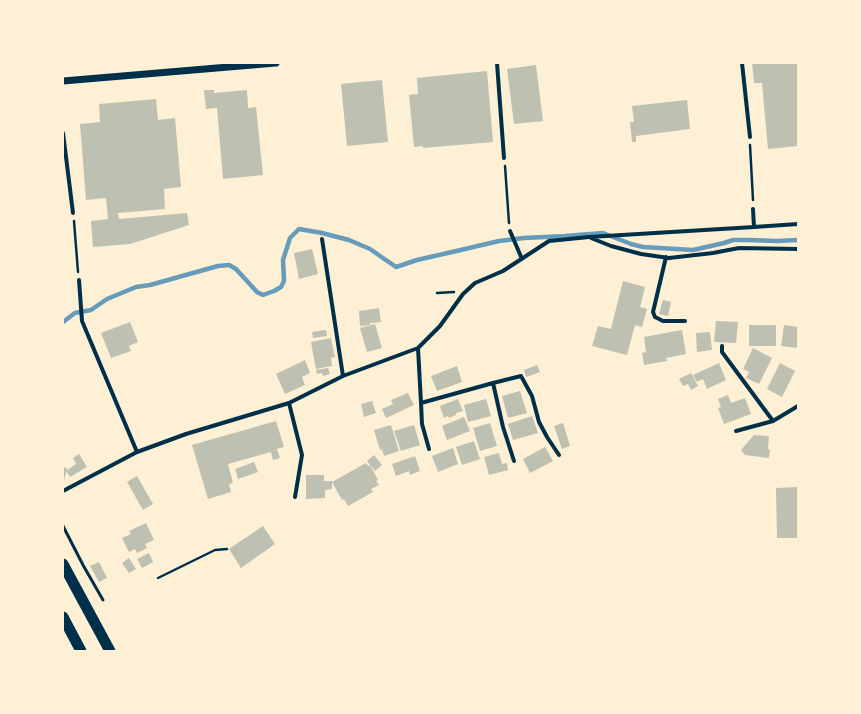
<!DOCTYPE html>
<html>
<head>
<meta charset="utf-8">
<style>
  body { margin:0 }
  #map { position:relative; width:861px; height:714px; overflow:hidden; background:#fdf0d5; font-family:"Titillium Web",sans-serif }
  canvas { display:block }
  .frame { position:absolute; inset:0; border:64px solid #fdf0d5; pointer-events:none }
</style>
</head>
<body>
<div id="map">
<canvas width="861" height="714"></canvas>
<div class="frame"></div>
</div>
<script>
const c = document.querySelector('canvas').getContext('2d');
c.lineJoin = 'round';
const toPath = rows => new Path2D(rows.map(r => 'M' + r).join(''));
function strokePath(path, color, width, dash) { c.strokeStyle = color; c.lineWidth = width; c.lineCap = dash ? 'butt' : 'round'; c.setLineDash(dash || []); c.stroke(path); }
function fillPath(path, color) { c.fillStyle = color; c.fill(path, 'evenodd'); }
strokePath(toPath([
  [63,322,75,313,91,310,107,299,136,287,150,285,218,266,229,265,236,269,257,292,263,295,274,291,281,287,284,281,283,260,290,238,299,229,322,233,349,240,370,249,396,267,417,260,465,249,499,241,524,238,565,236,603,233,631,244,643,247,693,250,724,243,733,240,748,240,777,241,798,240]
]), '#669bbc', 4.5);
fillPath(toPath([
  [752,63,798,63,798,146,768,149,762,83,754,83],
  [536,65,543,121,514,124,507,69],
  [487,71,493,142,423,148,423,146,414,147,409,95,418,94,417,78],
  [382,80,388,142,347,146,341,84],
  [204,90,214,90,214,93,247,90,248,108,256,107,263,175,223,179,217,108,206,109],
  [156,99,158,120,175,118,181,187,164,189,165,209,118,213,119,219,187,213,189,225,130,244,93,247,91,221,108,219,106,198,86,200,80,124,100,122,99,104],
  [687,100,690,129,636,136,636,142,632,142,630,122,634,122,632,106],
  [312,249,318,274,299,279,294,253],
  [623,281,645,287,640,307,647,309,642,327,635,325,627,355,592,346,598,326,611,329],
  [663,300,671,302,668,316,659,314],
  [379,308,381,322,370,323,370,325,360,326,359,311],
  [716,321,738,322,736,343,714,342],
  [130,322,138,342,129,346,131,351,111,358,101,333],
  [375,324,382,348,367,352,360,328],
  [749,325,776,325,776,346,749,346],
  [784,325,798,327,798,348,781,346],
  [326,330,327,336,313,338,312,332],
  [682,330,686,354,666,358,667,361,644,365,642,353,646,352,644,337],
  [710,332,712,350,697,352,696,333],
  [331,338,335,357,331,358,332,366,316,369,311,342],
  [753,348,772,358,759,384,746,378,749,372,743,369],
  [305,360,310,373,302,377,305,385,285,394,276,374],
  [719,363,726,380,707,389,703,379,697,382,693,375],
  [780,363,795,371,782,397,767,389],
  [537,365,540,372,526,377,524,370],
  [457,366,462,382,437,391,431,376],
  [328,368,330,374,323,376,322,373,317,374,316,370],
  [691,373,698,386,691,390,688,384,683,386,679,379],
  [520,391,527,413,508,418,502,396],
  [408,393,414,405,386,418,382,409,393,404,391,400],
  [728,395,731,403,745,398,751,414,724,424,718,408,721,407,718,399],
  [458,399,463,411,456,413,456,415,449,418,448,416,444,418,440,406],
  [486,399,491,416,468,422,464,405],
  [372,401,376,413,364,417,361,404],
  [532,416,538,433,513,440,508,424],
  [464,417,470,431,447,440,442,426],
  [276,421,284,447,277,449,280,458,273,460,271,452,228,464,233,483,229,484,231,492,208,499,192,445],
  [490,423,497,446,480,451,473,428],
  [563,423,570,446,562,449,554,426],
  [391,425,399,451,384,456,382,449,380,450,374,430],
  [414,425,420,445,401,451,394,431],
  [754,435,769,436,768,449,770,450,769,458,745,455,741,450],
  [474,441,480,459,462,465,456,447],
  [545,447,553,461,530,473,523,459],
  [453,448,458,464,438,472,432,456],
  [499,453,502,464,507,463,508,470,489,475,484,457],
  [79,454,87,467,70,477,66,471,76,464,73,458],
  [374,455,382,465,375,471,367,461],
  [415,456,420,471,410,475,409,471,396,476,392,464],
  [254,462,258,472,238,479,235,469],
  [366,463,368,466,370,465,378,480,376,481,379,485,371,489,373,492,348,506,344,499,342,500,332,482],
  [63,467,67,468,64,481,63,480],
  [306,475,324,475,324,481,332,481,332,489,325,490,325,498,306,499],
  [137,476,153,504,143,510,127,482],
  [798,487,798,538,777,538,776,488],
  [146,523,154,540,145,544,147,548,137,553,135,549,129,552,122,538,131,534,129,531],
  [263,526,275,544,241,568,229,549],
  [149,553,153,562,142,568,137,559],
  [129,558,136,569,129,573,122,563],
  [99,562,107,578,99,582,90,566]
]), '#bec0b2');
strokePath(toPath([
  [750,145,753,200],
  [505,166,509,223],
  [74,221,78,272],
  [437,293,454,292],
  [158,578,215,550,227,549]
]), '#003049', 2.5);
strokePath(toPath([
  [63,526,83,565,103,600]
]), '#003049', 3);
strokePath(toPath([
  [497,63,504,158],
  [742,63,750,137],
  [63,133,73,213],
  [753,209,754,227],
  [510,231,522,259],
  [591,238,611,246,641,254,669,258,713,253,739,248,798,249],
  [322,239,343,376],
  [666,257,653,312,655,317,663,321,685,321],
  [79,280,82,321,137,452],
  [722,346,722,352,773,421],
  [418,348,421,403,493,383,521,376,532,396,539,422,547,437,559,455],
  [493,383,503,427,514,461],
  [289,403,302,455,295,497],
  [421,403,422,424,429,449],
  [736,431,773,421,798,406],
  [63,491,137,452,186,434,289,403,343,376,418,348,440,326,463,294,475,283,503,271,549,241,589,237,754,227,798,224]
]), '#003049', 4);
strokePath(toPath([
  [63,81,276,63]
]), '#003049', 7);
strokePath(toPath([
  [63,564,110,651],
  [63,617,81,651]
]), '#003049', 11);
</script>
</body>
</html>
